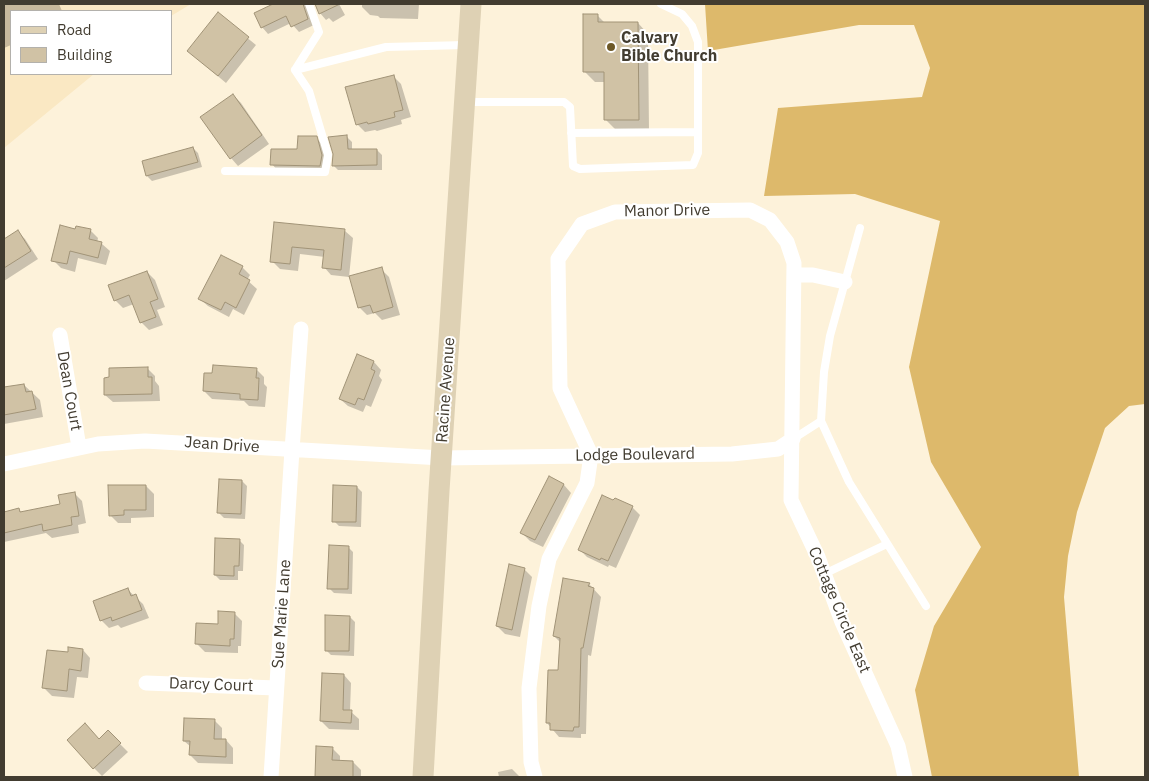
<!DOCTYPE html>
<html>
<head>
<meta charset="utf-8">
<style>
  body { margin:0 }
  #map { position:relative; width:1149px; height:781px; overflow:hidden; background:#fdf2da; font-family:"IBM Plex Sans",sans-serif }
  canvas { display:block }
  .frame { position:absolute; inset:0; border:5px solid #423c30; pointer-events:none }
  .legend { position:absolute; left:10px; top:10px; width:162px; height:65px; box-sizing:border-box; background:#fff; border:1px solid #b3b1ac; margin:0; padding:6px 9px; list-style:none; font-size:15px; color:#423c30 }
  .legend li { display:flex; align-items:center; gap:10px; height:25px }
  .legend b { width:25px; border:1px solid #b3b1ac }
</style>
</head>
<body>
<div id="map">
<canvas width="1149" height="781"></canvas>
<div class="frame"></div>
<ul class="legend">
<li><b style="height:6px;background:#ded1b4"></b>Road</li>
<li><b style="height:14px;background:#d0c2a5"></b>Building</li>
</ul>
</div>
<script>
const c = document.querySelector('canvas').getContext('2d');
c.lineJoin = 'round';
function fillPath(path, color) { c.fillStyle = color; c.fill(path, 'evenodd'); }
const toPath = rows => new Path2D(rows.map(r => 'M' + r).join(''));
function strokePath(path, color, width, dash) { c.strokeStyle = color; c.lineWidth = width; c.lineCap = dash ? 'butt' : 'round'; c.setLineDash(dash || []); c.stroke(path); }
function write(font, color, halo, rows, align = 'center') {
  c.font = font + ' "IBM Plex Sans",sans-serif'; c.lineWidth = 4; c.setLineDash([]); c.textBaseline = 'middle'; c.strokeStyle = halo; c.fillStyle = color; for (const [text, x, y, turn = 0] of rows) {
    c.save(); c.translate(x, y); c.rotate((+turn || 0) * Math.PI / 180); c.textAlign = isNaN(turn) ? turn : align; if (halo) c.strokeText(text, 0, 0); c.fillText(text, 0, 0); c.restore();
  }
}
fillPath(toPath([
  [4,4,191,4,171,16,171,11,11,11,11,74,94,74,4,148]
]), '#fae8c3');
fillPath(toPath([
  [705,4,1145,4,1145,404,1129,406,1105,428,1077,512,1068,556,1064,597,1079,777,932,777,915,690,934,626,981,547,931,462,909,367,940,221,855,194,764,196,778,108,922,97,930,68,914,25,859,25,708,51]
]), '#ddb96b');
fillPath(toPath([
  [7,4,59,4,62,11,11,11,11,45,4,48,4,5],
  [276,4,339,4,345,15,333,22,329,18,326,20,320,13,316,4,311,6,314,25,299,32,291,23,268,34,262,27,255,13],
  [362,4,419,4,418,19,380,18,378,16,370,15,362,7],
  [218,14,256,45,226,83,188,51],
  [597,15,606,24,638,23,648,34,649,130,616,130,606,120,605,82,595,82,584,71],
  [393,76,401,84,411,117,401,120,402,124,377,131,375,130,365,132,357,124],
  [233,95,241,103,269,144,238,166,231,158],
  [347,137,352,142,352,150,377,150,382,155,382,170,338,170,333,165],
  [316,138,321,143,327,161,325,170,277,170,272,164,298,151],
  [193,148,198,153,202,167,152,181,147,176],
  [275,224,345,231,353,238,349,277,331,275,324,267,325,257,300,254,298,271,280,269,272,261],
  [90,230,98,238,97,243,102,244,110,251,106,265,78,258,75,272,61,268,53,260],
  [18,232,25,239,38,259,4,281,4,240],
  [242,267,250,275,247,280,257,289,244,315,233,309,229,317,208,306,200,299],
  [381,269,389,277,400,315,382,320,375,313,367,315,359,307],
  [147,272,155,280,165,307,157,310,163,325,149,330,141,322,134,304,123,308,115,300],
  [374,362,381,370,379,376,382,380,371,407,366,405,363,412,348,406,340,399],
  [147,368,155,376,155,381,159,386,160,401,113,402,105,395],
  [256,369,264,377,264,384,267,387,265,407,249,406,244,401,212,399,204,391],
  [24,385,40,400,43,417,4,424,4,389],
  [550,478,564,485,571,493,543,547,530,541,522,533],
  [242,481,247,486,245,519,224,518,219,513],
  [146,486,154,494,154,517,131,518,131,523,118,523,110,515],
  [357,487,362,492,361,527,339,526,334,521],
  [74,493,82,501,86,523,78,525,79,533,52,538,46,533,4,542,4,513,19,510,22,513,62,505],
  [632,507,640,515,616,568,609,565,608,567,587,557,579,549],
  [239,540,244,545,243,571,238,571,238,580,220,580,215,575],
  [348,547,353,552,352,594,334,593,329,588],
  [524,569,532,577,520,637,505,634,497,626],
  [589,584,601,597,591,656,588,655,586,734,581,734,581,738,559,737,547,723,559,671,561,643,554,636],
  [128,590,143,604,149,618,121,628,118,625,109,628,101,620],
  [234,613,242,621,241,646,238,646,238,653,205,652,197,644],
  [350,617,355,622,354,656,331,655,326,650],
  [83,650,90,658,88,678,77,677,74,698,52,696,44,688,69,653],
  [344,675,351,683,350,711,359,719,359,730,329,729,321,721],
  [214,720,222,728,222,740,226,740,233,748,233,764,198,763,190,755,191,747,184,741],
  [108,732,128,752,102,776,94,768,99,740],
  [318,747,332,748,340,756,340,762,353,762,361,770,361,777,316,777],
  [512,769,520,777,499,777,498,772]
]), '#0003');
const building = toPath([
  [273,4,303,4,308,19,291,27,286,16,261,28,254,13,273,4],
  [315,4,340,4,319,14,315,4],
  [218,12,249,37,218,76,187,51,218,12],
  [583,14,598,14,598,22,638,22,639,120,604,120,604,72,583,72,583,14],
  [394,75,403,110,394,112,395,117,368,124,367,122,356,125,345,87,394,75],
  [233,94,262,135,230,159,200,117,233,94],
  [347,135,348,149,377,149,377,165,332,166,333,154,328,137,347,135],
  [298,136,317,136,322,155,320,166,270,165,271,149,297,149,298,136],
  [193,147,198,162,146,176,142,161,193,147],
  [274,222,345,229,341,270,322,268,324,250,292,247,290,264,270,262,274,222],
  [60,225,75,229,76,226,91,229,89,239,102,242,98,258,70,251,67,264,51,261,60,225],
  [18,230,31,251,4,268,4,239,18,230],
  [221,255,243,266,239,274,250,280,236,308,225,302,221,310,198,299,221,255],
  [382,267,393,307,373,313,370,305,358,308,349,276,382,267],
  [147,271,158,299,150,302,156,317,140,323,129,295,114,301,108,285,147,271],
  [357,354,374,361,371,369,375,371,364,400,358,398,355,405,339,399,357,354],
  [213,365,257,368,256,378,259,378,258,400,240,399,240,394,203,391,204,373,212,373,213,365],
  [148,367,148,377,152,377,152,394,104,395,104,378,109,377,109,368,148,367],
  [24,384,26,392,32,391,36,409,4,415,4,387,24,384],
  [549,476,564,484,535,540,520,533,549,476],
  [219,479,242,480,241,514,217,513,219,479],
  [108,485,146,485,146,510,124,510,124,515,109,516,108,485],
  [333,485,357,486,356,522,332,522,333,485],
  [75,492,79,516,71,517,72,525,43,531,42,524,4,533,4,512,19,508,20,512,60,504,58,495,75,492],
  [602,495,613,500,615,498,633,506,608,561,601,558,600,560,578,550,602,495],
  [215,538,240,539,239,566,234,566,234,576,214,575,215,538],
  [329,545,349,546,348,589,327,589,329,545],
  [509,564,525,568,512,630,496,626,509,564],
  [563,578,590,583,588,586,594,588,583,648,581,648,579,727,574,727,573,731,550,730,550,723,546,723,548,670,558,670,560,638,553,636,563,578],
  [128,588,131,596,136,594,142,610,112,621,111,617,100,621,93,601,128,588],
  [218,611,235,612,234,639,230,639,230,646,195,644,196,623,218,624,218,611],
  [325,615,350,616,349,651,325,651,325,615],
  [68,647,83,649,81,671,69,669,67,691,42,688,47,650,68,652,68,647],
  [322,673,344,674,343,710,352,710,351,723,320,721,322,673],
  [184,718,215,719,214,739,226,739,226,757,189,755,190,741,183,741,184,718],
  [85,723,99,739,108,730,121,743,93,769,67,740,85,723],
  [316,746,333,747,332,760,353,761,353,777,315,777,316,746]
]);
fillPath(building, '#d0c2a5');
strokePath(building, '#a19377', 1);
strokePath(toPath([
  [295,70,386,47,466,45],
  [295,70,319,32,309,4],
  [466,102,564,102,570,107,573,166,580,169,693,165,698,153,698,42,692,26,682,14,661,4],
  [571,133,698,132],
  [225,171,325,172,328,155,309,91,295,70],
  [860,228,830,336,824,372,821,421,849,482,926,606],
  [793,439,821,421],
  [824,574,887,544]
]), '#fff', 8);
strokePath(toPath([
  [794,275,813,275,845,282],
  [60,335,79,447],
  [4,464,98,444,145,441,442,458,732,454,778,449,793,439],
  [146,683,276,688],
  [271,777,292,450,301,329],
  [535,777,531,762,529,688,539,606,549,559,587,483,591,455,560,388,558,259,582,224,615,212,750,210,770,220,787,242,794,263,791,500,818,557,842,622,898,746,905,777]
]), '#fff', 15);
strokePath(toPath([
  [423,777,439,491,471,4]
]), '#ded1b4', 21);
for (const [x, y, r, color] of [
  [611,47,5,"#6d5827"]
]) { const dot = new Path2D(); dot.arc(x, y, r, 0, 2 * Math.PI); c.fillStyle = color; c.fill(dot); strokePath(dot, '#fff', 2); }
write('bold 16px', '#423c30', '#fff', [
  ["Calvary",621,38],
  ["Bible Church",621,56]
], 'left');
write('16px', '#423c30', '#fff', [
  ["Manor Drive",667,211,-1],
  ["Racine Avenue",446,390,-86],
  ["Dean Court",69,391,80],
  ["Jean Drive",222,445,4],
  ["Lodge Boulevard",635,455,-1],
  ["Cottage Circle East",839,610,67],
  ["Sue Marie Lane",282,614,-86],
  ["Darcy Court",211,685,2]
]);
</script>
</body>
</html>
